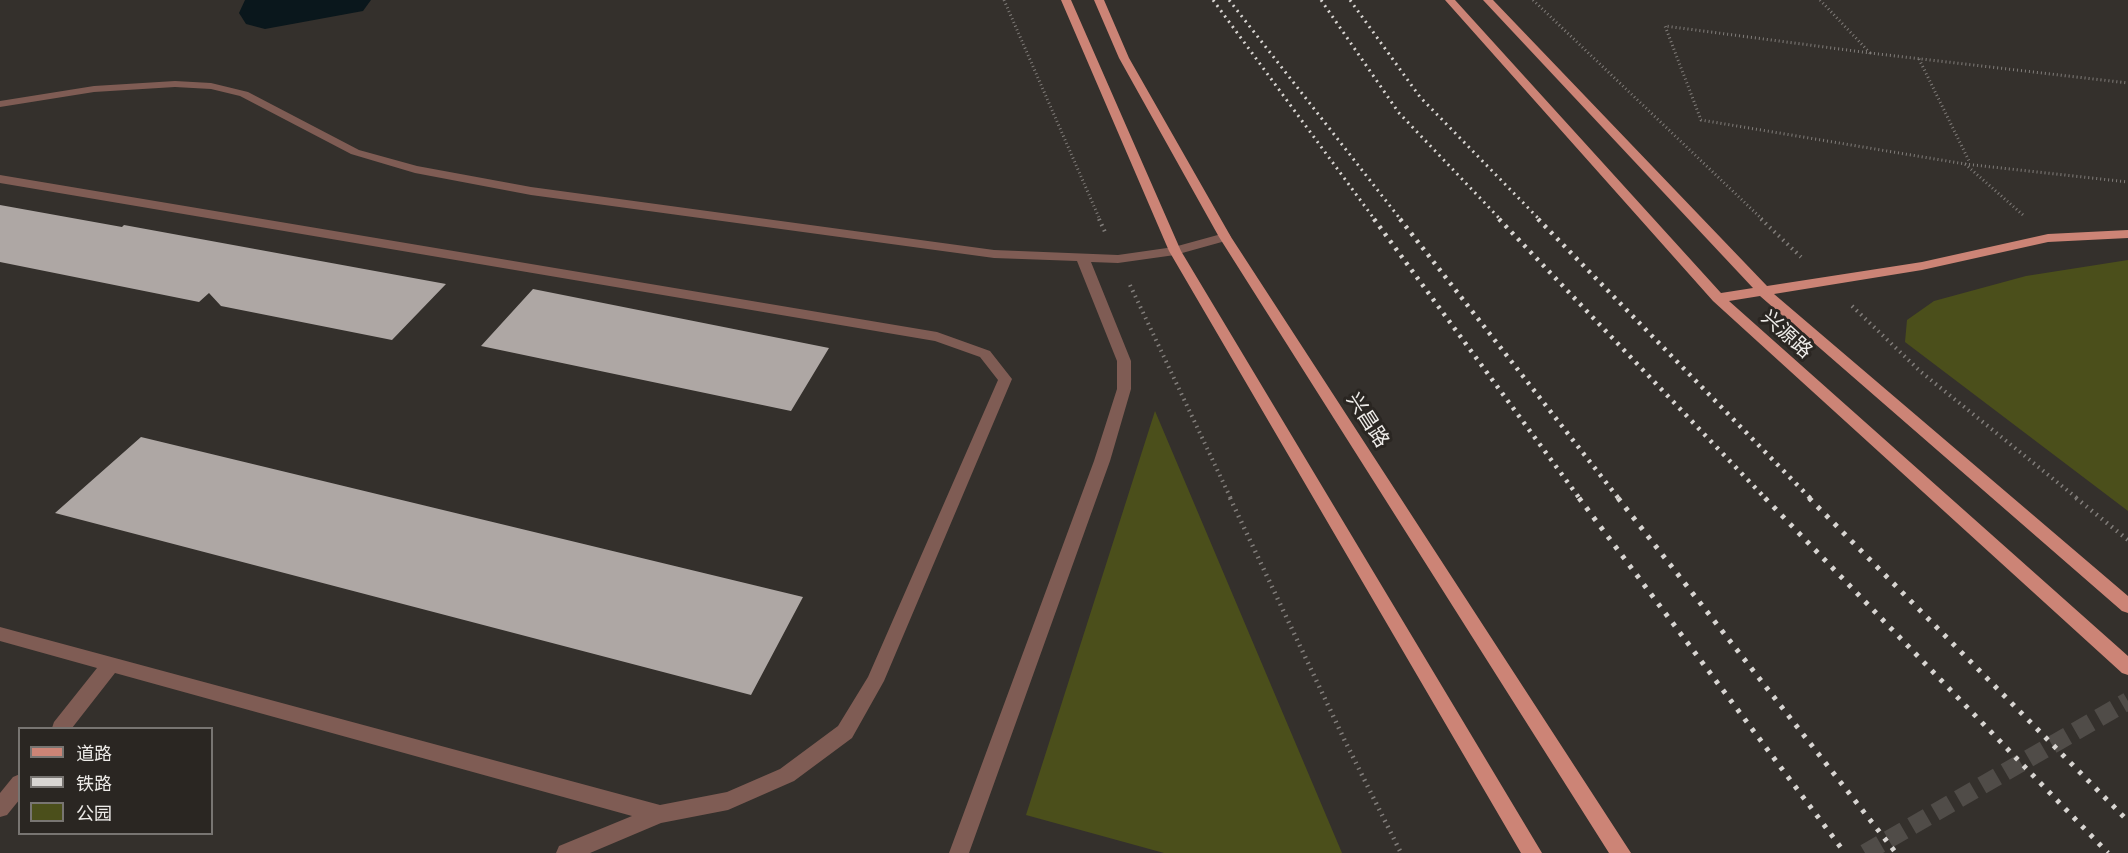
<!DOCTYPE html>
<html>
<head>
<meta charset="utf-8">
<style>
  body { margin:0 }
  #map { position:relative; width:2128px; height:853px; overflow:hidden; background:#34302c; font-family:Barlow,"Noto Sans SC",sans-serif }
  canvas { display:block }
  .legend { position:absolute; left:18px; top:727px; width:195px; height:108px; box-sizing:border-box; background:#2a2622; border:2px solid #787572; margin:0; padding:8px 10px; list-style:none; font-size:18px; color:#eeece9 }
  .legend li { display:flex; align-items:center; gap:12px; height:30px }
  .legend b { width:30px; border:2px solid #787572 }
</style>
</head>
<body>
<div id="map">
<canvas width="2128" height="853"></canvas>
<ul class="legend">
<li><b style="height:8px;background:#cc8476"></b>道路</li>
<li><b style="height:8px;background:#d8d5d2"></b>铁路</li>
<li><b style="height:16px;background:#4b4f1b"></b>公园</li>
</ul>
</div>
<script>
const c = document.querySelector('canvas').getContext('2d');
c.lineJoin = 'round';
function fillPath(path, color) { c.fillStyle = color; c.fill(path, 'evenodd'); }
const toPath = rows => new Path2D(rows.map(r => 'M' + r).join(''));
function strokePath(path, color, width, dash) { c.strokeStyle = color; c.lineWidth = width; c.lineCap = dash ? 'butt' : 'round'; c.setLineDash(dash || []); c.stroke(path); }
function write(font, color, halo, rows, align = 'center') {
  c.font = font + ' Barlow,"Noto Sans SC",sans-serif'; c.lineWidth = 6; c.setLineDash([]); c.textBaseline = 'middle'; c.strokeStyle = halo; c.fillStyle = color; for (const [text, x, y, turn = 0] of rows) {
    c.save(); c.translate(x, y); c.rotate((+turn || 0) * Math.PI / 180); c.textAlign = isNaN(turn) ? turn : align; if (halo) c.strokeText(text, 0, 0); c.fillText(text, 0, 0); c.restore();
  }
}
fillPath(toPath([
  [2128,260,2128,511,1905,342,1907,320,1934,301,2026,276],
  [1155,411,1342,853,1164,853,1026,815]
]), '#4b4f1b');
fillPath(toPath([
  [245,0,371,0,363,11,265,29,246,24,239,13,245,0]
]), '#0a171c');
fillPath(toPath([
  [0,205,122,227,124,225,446,284,392,340,221,306,209,293,199,302,0,262],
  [533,289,829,348,791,411,481,346],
  [141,437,803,597,751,695,55,513]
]), '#aea7a4');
strokePath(toPath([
  [1865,853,2128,701]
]), '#504c48', 18, [18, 9]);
strokePath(toPath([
  [1004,0,1100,220],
  [1533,0,1763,220],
  [1820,0,1870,53,1665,26,1701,120,1965,164,2023,215],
  [1870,53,2128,83],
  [1919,59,1970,163],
  [1965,164,2128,182]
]), '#817d7a', 3, [1, 3]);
strokePath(toPath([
  [1099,219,1105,232],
  [1761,219,1801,257],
  [1130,285,1231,499],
  [1852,306,1921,372,2078,499]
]), '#817d7a', 4, [1.5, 4.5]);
strokePath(toPath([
  [1230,498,1344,739,1401,853],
  [2076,498,2128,540]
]), '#817d7a', 4.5, [1.5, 5]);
fillPath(toPath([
  [175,81,211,83,248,92,359,150,417,166,531,187,994,250,1118,255,1174,247,1225,233,1229,234,1231,237,1229,240,1175,255,1118,263,1091,262,1131,361,1131,389,1110,461,969,853,949,853,1094,461,1117,389,1117,361,1077,261,994,258,531,195,415,173,351,154,240,96,211,89,175,87,94,92,0,107,0,101,94,86,175,81],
  [0,175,937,332,990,351,1012,379,884,681,852,738,794,781,728,810,661,823,590,853,556,853,559,846,632,816,115,673,72,728,52,728,54,722,97,668,0,641,0,627,660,805,727,792,780,769,838,726,868,677,998,380,980,357,935,341,0,183,0,175],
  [20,774,20,799,7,815,0,817,0,793,13,777,20,774]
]), '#7f5c54');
fillPath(toPath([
  [1061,0,1071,0,1181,251,1542,853,1521,853,1169,251,1061,0],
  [1094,0,1104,0,1129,58,1231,237,1631,853,1609,853,1219,237,1119,58,1094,0],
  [1445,0,1455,0,1721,293,1753,288,1483,0,1493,0,1767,286,1922,262,2048,234,2128,230,2128,238,2048,242,1922,270,1774,294,2128,596,2128,613,2122,611,1760,296,1729,301,2128,656,2128,675,2122,673,1713,301,1445,0]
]), '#cc8476');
strokePath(toPath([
  [1213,0,1375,220],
  [1229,0,1401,220],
  [1321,0,1399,113,1501,220],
  [1350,0,1420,97,1540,220]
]), '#d8d5d2', 3, [2, 4.5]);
strokePath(toPath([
  [1374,219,1580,499],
  [1400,219,1619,499],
  [1499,219,1766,499],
  [1538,219,1811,499]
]), '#d8d5d2', 4.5, [3, 6]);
strokePath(toPath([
  [1579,498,1845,853],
  [1618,498,1896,853],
  [1765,498,2108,853],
  [1809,498,2128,821]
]), '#d8d5d2', 5, [4, 8]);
write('20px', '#eeece9', '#2a2622', [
  ["兴源路",1787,334,42],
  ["兴昌路",1368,420,57]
]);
</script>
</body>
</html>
